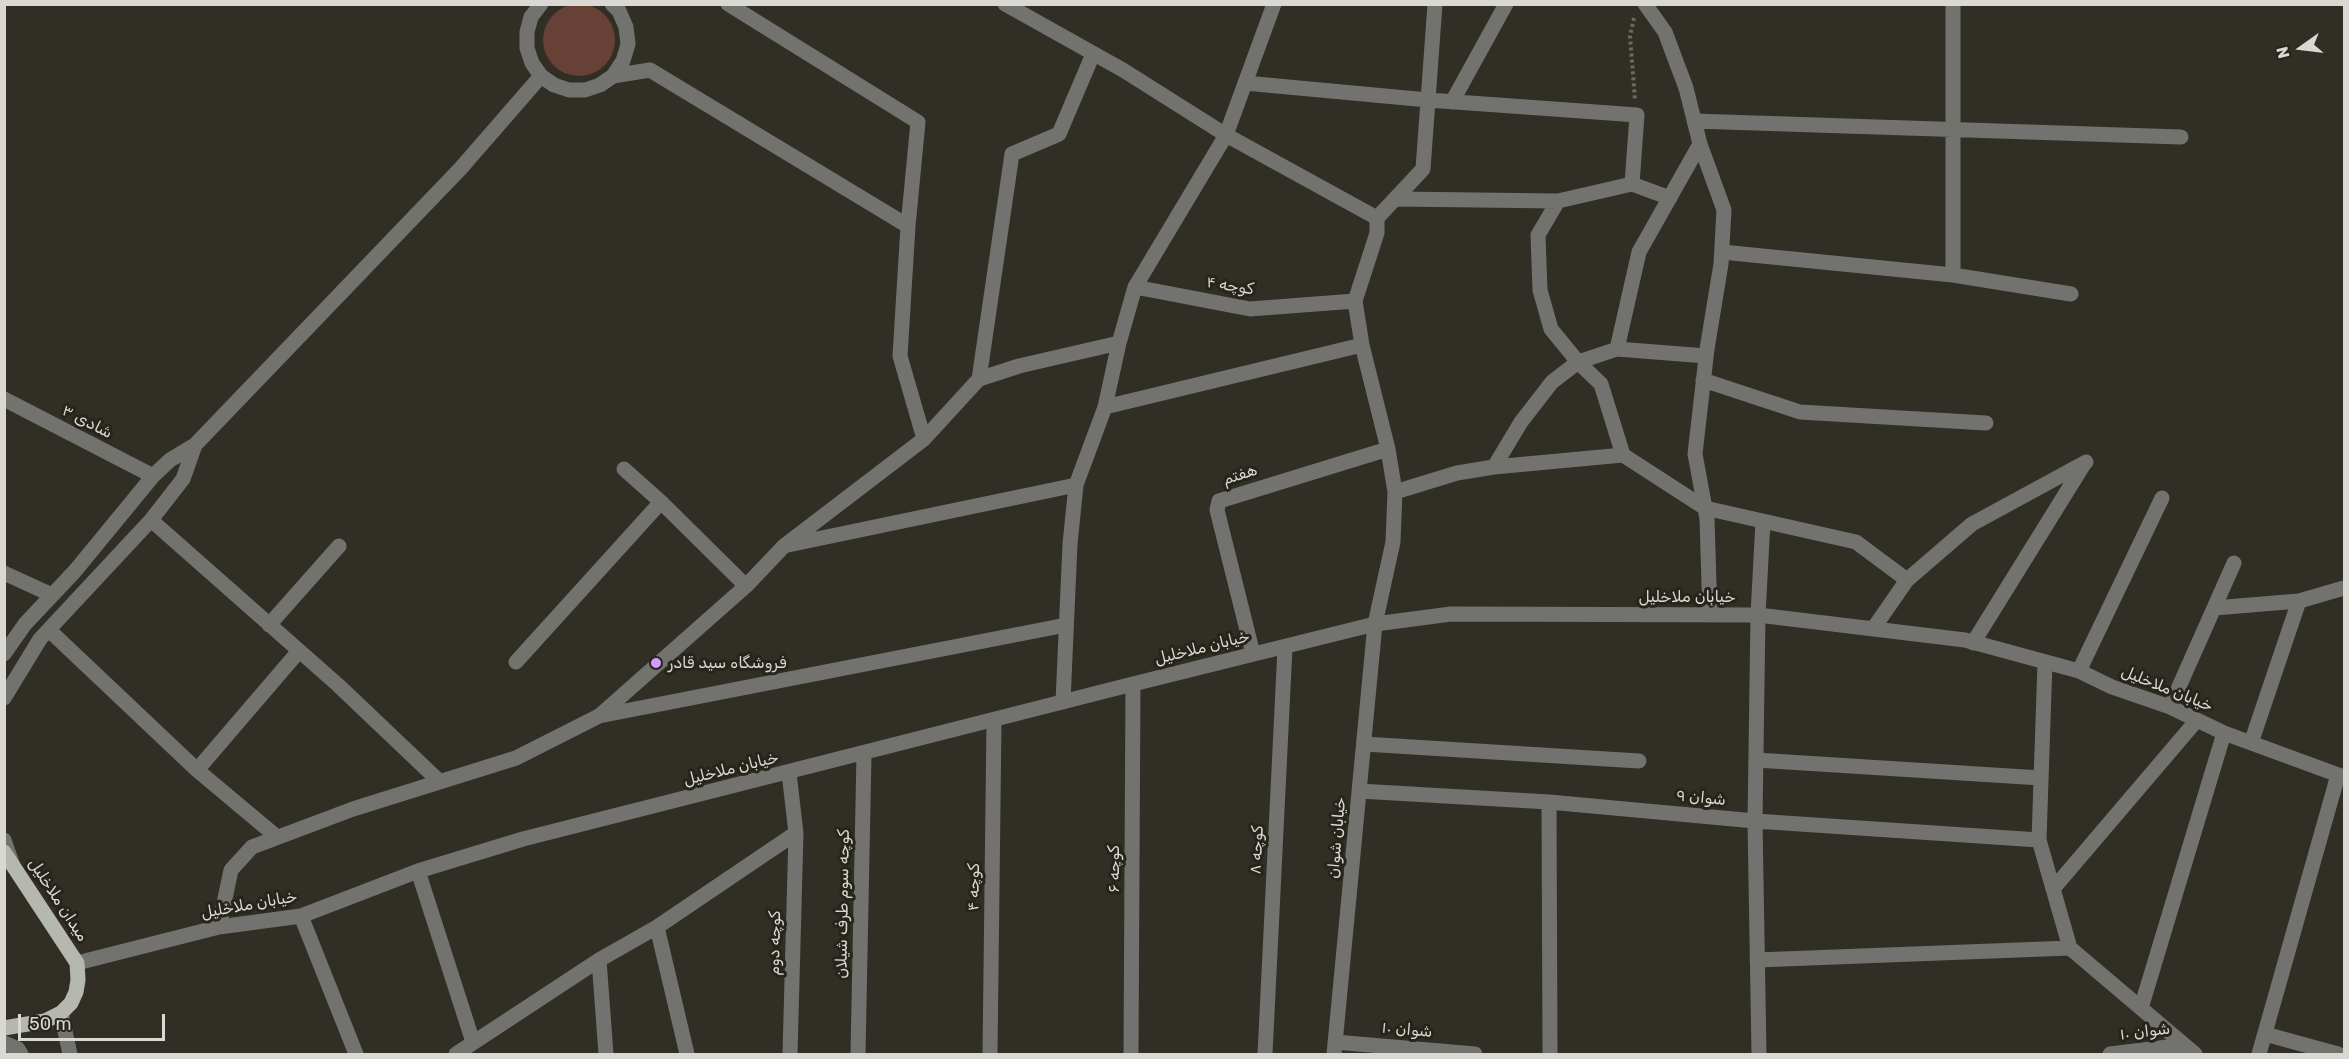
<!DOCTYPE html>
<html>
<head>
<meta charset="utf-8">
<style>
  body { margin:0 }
  #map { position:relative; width:2349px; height:1059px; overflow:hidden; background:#312e26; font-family:Rubik,sans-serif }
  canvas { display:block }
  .frame { position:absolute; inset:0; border:6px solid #dad8d2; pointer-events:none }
  .north { position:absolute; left:2271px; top:18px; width:60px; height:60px; -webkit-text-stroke:4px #27241c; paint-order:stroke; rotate:256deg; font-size:16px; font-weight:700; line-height:24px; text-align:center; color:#dad8d2 }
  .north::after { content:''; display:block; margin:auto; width:21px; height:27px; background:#dad8d2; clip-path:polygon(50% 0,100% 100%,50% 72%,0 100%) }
  .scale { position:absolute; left:18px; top:1014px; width:147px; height:27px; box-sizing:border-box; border:3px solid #dad8d2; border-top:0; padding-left:8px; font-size:18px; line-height:21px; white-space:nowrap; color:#dad8d2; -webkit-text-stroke:4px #27241c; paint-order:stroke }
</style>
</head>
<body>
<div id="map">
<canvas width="2349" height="1059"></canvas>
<div class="frame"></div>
<div class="north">N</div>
<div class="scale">50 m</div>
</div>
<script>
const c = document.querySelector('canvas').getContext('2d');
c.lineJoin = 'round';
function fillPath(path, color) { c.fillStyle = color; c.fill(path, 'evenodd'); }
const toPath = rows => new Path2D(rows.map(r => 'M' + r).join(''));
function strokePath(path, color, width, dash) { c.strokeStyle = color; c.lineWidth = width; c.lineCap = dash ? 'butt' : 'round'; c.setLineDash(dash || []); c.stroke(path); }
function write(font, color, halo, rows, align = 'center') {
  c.font = font + ' Rubik,Cairo,sans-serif'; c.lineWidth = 6; c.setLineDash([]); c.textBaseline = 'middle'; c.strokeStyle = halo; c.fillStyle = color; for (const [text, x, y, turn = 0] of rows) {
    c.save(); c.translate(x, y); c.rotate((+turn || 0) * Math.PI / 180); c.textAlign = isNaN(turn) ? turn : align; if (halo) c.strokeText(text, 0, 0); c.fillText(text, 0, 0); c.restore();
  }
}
fillPath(toPath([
  '543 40a36 36 0 1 1 72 0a36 36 0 1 1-72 0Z'
]), '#674036');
strokePath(toPath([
  [1634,18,1630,36,1635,100]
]), '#6c6962', 4, [3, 3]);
strokePath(toPath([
  [541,4,531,17,527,32,527,48,532,63,541,76,554,85,569,90,585,90,600,85,613,76,623,61,628,44,626,27,619,11,612,4],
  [728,4,918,122,908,226],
  [1005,4,1123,70,1226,135,1377,218,1377,233,1355,301,1362,345,1388,449,1395,492,1393,542,1375,624,1334,1054],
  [1645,4,1665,32,1686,88,1700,144,1724,210,1721,264,1707,349,1695,454,1707,519,1710,615],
  [613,76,650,70,908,226,900,356,924,439],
  [1245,83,1428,100,1637,115,1632,184],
  [1452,102,1506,4],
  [1694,121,2181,137],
  [1396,199,1558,201,1632,184,1670,198],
  [1558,201,1538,235,1540,290,1551,329,1578,362,1601,384,1623,455],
  [1377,218,1423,169,1435,4],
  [1722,252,1953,275,2071,294],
  [1953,275,1953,4],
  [1135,287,1250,309,1355,301],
  [1617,349,1706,356],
  [979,379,1012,154,1059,134,1093,54],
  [1703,380,1800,412,1986,423],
  [4,399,153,476],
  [1105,407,1362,345],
  [1494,467,1623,455,1705,508,1856,542,1907,580],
  [624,469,661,502,746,586],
  [1395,492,1457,473,1494,467,1521,422,1552,382,1578,362,1617,349,1639,252,1700,144],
  [151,520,338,685,440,782],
  [788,545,1076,485],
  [4,573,52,595],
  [2214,608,2299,601,2344,588],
  [269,625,339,546],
  [1873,629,1907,580,1972,524,2086,462],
  [49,630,197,770,277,837],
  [1973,643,2084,464],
  [4,654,25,624,75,571,153,476,170,460,195,445,461,168,541,76],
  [1253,654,1217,510,1219,501,1388,449],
  [516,662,661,502],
  [2045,662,2039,840,2070,948,2195,1054],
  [2079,671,2162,498],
  [4,698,40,639,151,520,183,479,195,445],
  [1063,702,1070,544,1076,485,1105,407,1119,343],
  [2170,707,2234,563],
  [599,716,1066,625],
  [2251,743,2299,601],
  [1364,744,1639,761],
  [1756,760,2041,778],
  [197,770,299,651],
  [1359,791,1549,802,1755,821,2039,840],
  [1549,802,1550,1054],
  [4,840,12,863],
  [418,871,473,1042],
  [2053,889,2197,720],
  [301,916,356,1054],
  [219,927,231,870,252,847,353,809,516,758,599,716,746,586,784,546,924,439,979,379,1019,366,1119,343,1135,287,1226,135,1274,4],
  [657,927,687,1054],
  [599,960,606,1054],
  [1757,960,2070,948],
  [77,963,219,927,301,916,418,871,523,839,1133,684,1375,624,1451,614,1758,615,1965,640,2079,671,2112,687,2170,707,2224,733,2344,777],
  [2141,1008,2224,733],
  [61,1013,70,1054],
  [2265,1034,2338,1054],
  [1335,1042,1475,1054],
  [4,1043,18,1049,21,1054],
  [456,1054,599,960,657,927,796,833,789,773],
  [790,1054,796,833],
  [858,1054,864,754],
  [990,1054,994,720],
  [1131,1054,1133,684],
  [1265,1054,1285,648],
  [1759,1054,1755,821,1758,615,1763,521],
  [2110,1054,2184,1045],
  [2259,1054,2338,775]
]), '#72736f', 15);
strokePath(toPath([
  [4,852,77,963,78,980,76,992,71,1003,61,1013,45,1021,4,1028]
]), '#b5b8ae', 15);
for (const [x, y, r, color] of [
  [656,663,6,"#d59cfb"]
]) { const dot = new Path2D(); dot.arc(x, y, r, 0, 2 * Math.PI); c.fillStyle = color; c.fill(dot); strokePath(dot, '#27241c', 2); }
write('16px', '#dad8d2', '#27241c', [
  ["کوچه ۴",1230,286,9],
  ["شادی ۳",87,422,27],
  ["هفتم",1240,475,-18],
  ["خیابان ملاخلیل",1687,597],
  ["خیابان ملاخلیل",1202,648,-14],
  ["خیابان ملاخلیل",2167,689,22],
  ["خیابان ملاخلیل",731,769,-14],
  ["شوان ۹",1701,798,5],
  ["خیابان شوان",1337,838,-85],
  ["کوچه ۸",1257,850,-87],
  ["کوچه ۶",1114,869,-90],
  ["کوچه ۴",974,887,-89],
  ["میدان ملاخلیل",58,900,57],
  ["کوچه سوم طرف شیلان",843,904,-89],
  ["خیابان ملاخلیل",249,905,-10],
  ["کوچه دوم",775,943,-89],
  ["شوان ۱۰",1407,1030,5],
  ["شوان ۱۰",2145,1032,-7]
]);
write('16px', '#dad8d2', '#27241c', [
  ["فروشگاه سید قادر",668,663]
], 'left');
</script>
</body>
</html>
